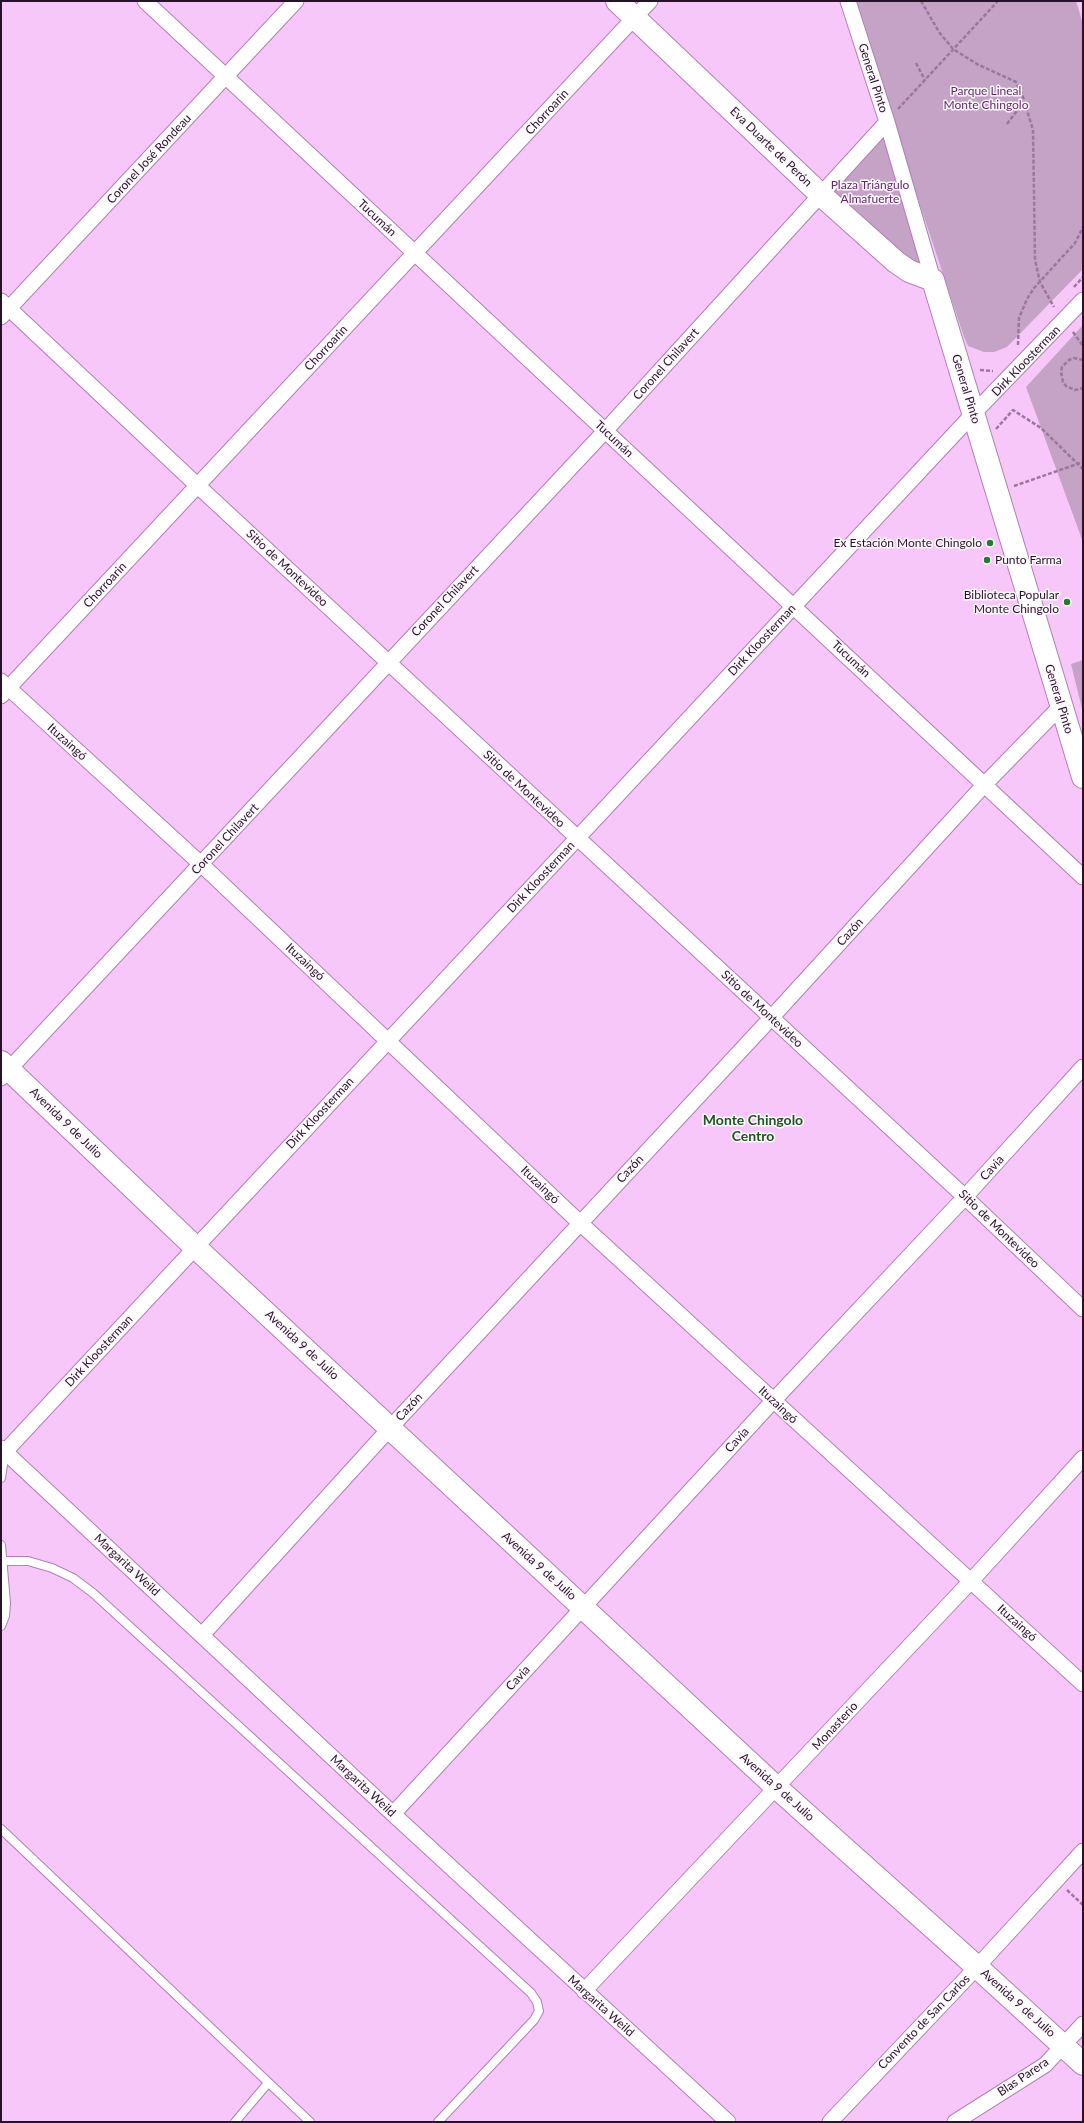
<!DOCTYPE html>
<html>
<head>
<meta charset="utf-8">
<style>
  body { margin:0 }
  #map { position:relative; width:1084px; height:2123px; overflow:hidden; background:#f7c7fa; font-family:Lato,sans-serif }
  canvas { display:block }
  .frame { position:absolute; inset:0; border:2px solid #281229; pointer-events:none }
</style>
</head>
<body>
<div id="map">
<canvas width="1084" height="2123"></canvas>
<div class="frame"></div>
</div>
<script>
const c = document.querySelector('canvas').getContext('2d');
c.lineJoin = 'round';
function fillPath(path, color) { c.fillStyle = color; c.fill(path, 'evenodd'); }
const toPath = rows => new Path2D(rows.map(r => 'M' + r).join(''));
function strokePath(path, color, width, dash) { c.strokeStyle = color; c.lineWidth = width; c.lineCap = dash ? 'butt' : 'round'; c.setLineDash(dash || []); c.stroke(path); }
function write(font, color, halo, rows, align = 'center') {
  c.font = font + ' Lato,sans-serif'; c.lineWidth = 3; c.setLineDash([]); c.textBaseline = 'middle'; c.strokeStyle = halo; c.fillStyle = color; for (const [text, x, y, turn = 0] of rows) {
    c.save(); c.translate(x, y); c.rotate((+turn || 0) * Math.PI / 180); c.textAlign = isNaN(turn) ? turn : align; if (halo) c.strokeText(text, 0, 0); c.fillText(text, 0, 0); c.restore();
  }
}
fillPath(toPath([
  [852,1,1076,1,1083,24,1083,269,1007,347,994,352,984,352,968,346,964,337],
  [887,122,933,280,820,194],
  [1083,325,1083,542,1026,387],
  [1083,660,1083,713,1071,664]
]), '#c4a3c6');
const lane = toPath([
  [1,1478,5,1452],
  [1,1545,6,1603,5,1616,1,1626],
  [2,1561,28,1561,52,1568,73,1578,93,1593,531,1993,537,2002,539,2011,534,2020,438,2122],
  [1,1829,310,2122],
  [235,2122,268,2083]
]);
const street = toPath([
  [145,1,1083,877],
  [848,1,887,122,933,280],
  [1,301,198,486,965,1197,1083,1309],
  [1,317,296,1],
  [1,681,202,865,580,1223,1083,1684],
  [1,696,650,1],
  [1,1078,605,431,887,122],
  [1,1448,393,1814,728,2122],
  [1,1456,973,414,1083,300],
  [202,1635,391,1427,771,1018,985,784,1061,706],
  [393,1814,773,1401,965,1197,1083,1067],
  [584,1991,971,1581,1083,1458],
  [830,2122,977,1967,1083,1851],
  [955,2122,1045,2065,1083,2024]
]);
const secondary = toPath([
  [617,1,820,194,896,262,909,271,933,280,1083,777],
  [1,1062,195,1247,777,1788,977,1967,1083,2064]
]);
strokePath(lane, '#b57eb9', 10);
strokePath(street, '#b57eb9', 17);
strokePath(secondary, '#b57eb9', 24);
strokePath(toPath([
  [921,1,939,32,953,49,977,64,1016,82,1023,97,1033,130,1035,260,1040,282,1054,307],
  [916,63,925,80],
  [898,109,998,1],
  [1007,124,1019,108,1023,97],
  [1074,287,1083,277],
  [1073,332,1083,346],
  [1018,345,1019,318,1027,299,1034,288,1075,243,1083,227],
  [1083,360,1074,358,1069,360,1062,367,1061,372,1063,382,1066,386,1075,390,1083,388],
  [980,370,993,371],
  [996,429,1013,410,1041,428,1083,469],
  [1014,486,1083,462],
  [1067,1890,1083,1905]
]), '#9b779d', 2.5, [4, 2]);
strokePath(lane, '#fff', 8);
strokePath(street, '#fff', 15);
strokePath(secondary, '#fff', 22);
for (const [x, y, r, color] of [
  [990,543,4,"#237c2b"],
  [987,560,4,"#237c2b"],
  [1067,602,4,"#237c2b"]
]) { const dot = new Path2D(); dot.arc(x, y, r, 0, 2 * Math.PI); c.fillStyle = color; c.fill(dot); strokePath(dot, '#fff9ff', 1.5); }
write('12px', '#281229', '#fff9ff', [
  ["General Pinto",873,78,72],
  ["Chorroarin",547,112,-47],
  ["Eva Duarte de Perón",771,147,44],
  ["Coronel José Rondeau",149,159,-47],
  ["Tucumán",377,218,43],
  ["Chorroarin",326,348,-47],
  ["Dirk Kloosterman",1026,361,-46],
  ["Coronel Chilavert",666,364,-48],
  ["General Pinto",966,389,73],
  ["Tucumán",614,439,43],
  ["Sitio de Montevideo",287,568,43],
  ["Chorroarin",105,585,-47],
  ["Coronel Chilavert",445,601,-47],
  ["Dirk Kloosterman",762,640,-47],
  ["Tucumán",851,659,43],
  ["General Pinto",1059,699,73],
  ["Ituzaingó",67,742,42],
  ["Sitio de Montevideo",524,789,43],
  ["Coronel Chilavert",225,839,-47],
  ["Dirk Kloosterman",541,877,-47],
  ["Cazón",850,932,-48],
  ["Ituzaingó",305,962,43],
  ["Sitio de Montevideo",762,1009,43],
  ["Dirk Kloosterman",320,1113,-47],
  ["Avenida 9 de Julio",66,1123,44],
  ["Cavia",992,1168,-48],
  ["Cazón",630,1169,-47],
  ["Ituzaingó",540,1185,44],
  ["Sitio de Montevideo",999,1229,44],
  ["Avenida 9 de Julio",302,1345,43],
  ["Dirk Kloosterman",99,1351,-47],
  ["Ituzaingó",778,1405,43],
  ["Cazón",409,1407,-47],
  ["Cavia",737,1440,-47],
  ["Margarita Weild",127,1565,43],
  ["Avenida 9 de Julio",539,1566,42],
  ["Ituzaingó",1017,1623,42],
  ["Cavia",518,1678,-47],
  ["Monasterio",835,1726,-47],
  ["Margarita Weild",363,1786,43],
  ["Avenida 9 de Julio",777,1787,42],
  ["Avenida 9 de Julio",1018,2003,42],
  ["Margarita Weild",601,2006,42],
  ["Convento de San Carlos",924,2022,-46],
  ["Blas Parera",1023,2077,-34]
]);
write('12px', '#66276c', '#fff9ff', [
  ["Parque Lineal",986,91],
  ["Monte Chingolo",986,105],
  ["Plaza Triángulo",870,185],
  ["Almafuerte",870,199]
]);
write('12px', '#281229', '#fff9ff', [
  ["Ex Estación Monte Chingolo",982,543],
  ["Punto Farma",995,560,"left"],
  ["Biblioteca Popular",1059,595],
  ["Monte Chingolo",1059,609]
], 'right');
write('bold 14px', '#1d5420', '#fff9ff', [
  ["Monte Chingolo",753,1120],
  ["Centro",753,1136]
]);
</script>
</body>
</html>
